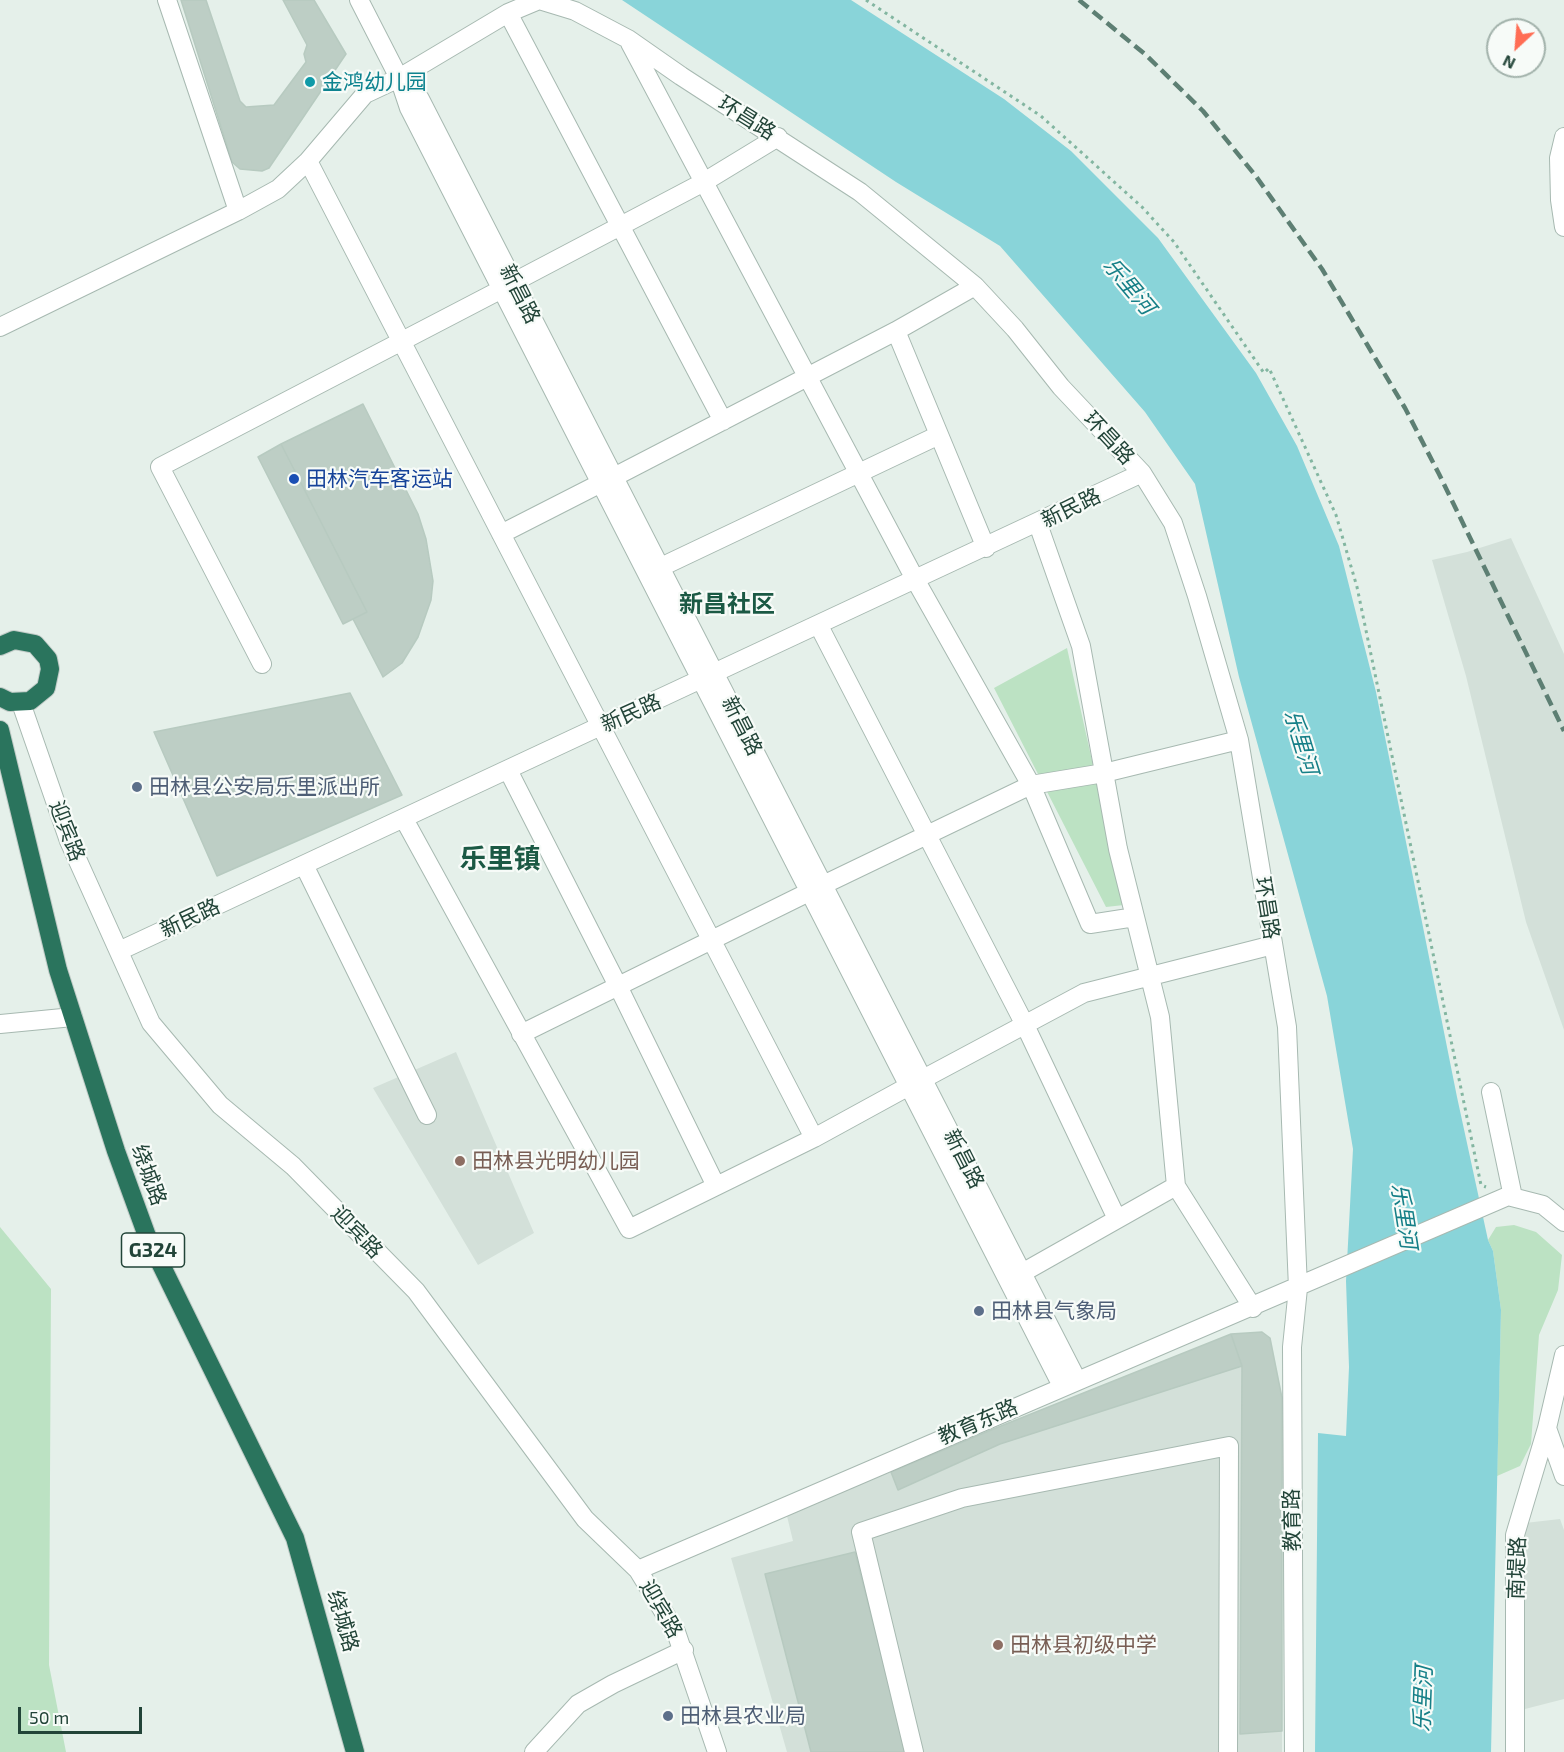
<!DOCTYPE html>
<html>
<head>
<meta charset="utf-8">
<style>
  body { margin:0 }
  #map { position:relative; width:1564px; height:1752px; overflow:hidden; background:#e5f0ea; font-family:"Exo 2",sans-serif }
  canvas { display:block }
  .north { position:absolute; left:1486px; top:18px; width:60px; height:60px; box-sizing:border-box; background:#f7fbf8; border:2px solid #a2b2ab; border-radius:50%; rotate:206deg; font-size:16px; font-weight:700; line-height:24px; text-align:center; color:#224438 }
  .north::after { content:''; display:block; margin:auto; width:21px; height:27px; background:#ff6d54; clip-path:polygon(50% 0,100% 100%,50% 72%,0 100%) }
  .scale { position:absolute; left:18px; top:1707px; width:124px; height:27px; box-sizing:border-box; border:3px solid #224438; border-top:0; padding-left:8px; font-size:18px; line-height:21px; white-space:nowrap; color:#224438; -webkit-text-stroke:4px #f7fbf8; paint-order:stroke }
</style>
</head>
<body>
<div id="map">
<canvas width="1564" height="1752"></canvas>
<div class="north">N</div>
<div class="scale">50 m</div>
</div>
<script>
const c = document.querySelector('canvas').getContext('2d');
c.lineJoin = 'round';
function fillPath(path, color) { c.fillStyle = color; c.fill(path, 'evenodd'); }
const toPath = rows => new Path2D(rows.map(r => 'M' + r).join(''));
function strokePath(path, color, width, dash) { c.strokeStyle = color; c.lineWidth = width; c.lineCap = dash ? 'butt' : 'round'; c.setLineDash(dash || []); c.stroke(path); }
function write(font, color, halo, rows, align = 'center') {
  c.font = font + ' "Exo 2","Noto Sans SC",sans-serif'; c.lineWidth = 4.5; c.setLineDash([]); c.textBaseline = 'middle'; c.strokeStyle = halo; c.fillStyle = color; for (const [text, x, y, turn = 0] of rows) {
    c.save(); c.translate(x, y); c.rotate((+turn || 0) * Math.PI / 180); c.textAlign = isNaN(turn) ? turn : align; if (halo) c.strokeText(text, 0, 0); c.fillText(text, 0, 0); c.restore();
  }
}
fillPath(toPath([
  [1511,538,1564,654,1564,1030,1526,922,1466,676,1432,560,1467,552],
  [456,1052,534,1233,478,1265,373,1088],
  [1242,1366,1241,1734,1282,1731,1282,1752,787,1752,731,1558,793,1541,786,1512,891,1472,899,1490,1000,1444],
  [1560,1519,1564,1530,1564,1699,1525,1709,1525,1523]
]), '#d3e0d9');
fillPath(toPath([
  [1067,648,1124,905,1106,907,994,688],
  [1514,1225,1536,1232,1562,1255,1558,1290,1539,1335,1531,1444,1520,1466,1497,1476,1501,1310,1493,1251,1488,1240,1496,1227],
  [0,1227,51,1289,49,1665,66,1752,0,1752]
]), '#bce2c3');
fillPath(toPath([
  [622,0,851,0,1004,99,1071,151,1158,238,1256,373,1297,446,1339,546,1376,692,1457,1097,1488,1240,1493,1251,1501,1310,1491,1752,1315,1752,1318,1433,1346,1436,1349,1367,1346,1281,1353,1149,1327,996,1239,677,1195,484,1145,412,1000,246,896,182]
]), '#89d4d9');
const building = toPath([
  [181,0,206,0,240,101,246,107,274,105,306,62,304,54,307,45,283,0,314,0,346,54,269,168,262,171,240,169,232,162,181,0],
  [363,404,418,514,426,539,433,581,431,600,418,637,402,663,383,677,353,619,367,612,281,444,363,404],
  [281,444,367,612,343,624,258,457,281,444],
  [350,693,402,795,217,876,154,732,350,693],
  [1262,1332,1270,1338,1282,1398,1282,1731,1240,1734,1242,1366,1231,1334,1262,1332],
  [1231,1334,1242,1366,1000,1444,898,1490,891,1472,991,1430,1231,1334],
  [855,1552,906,1752,811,1752,765,1574,855,1552]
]);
fillPath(building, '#bdcec5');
strokePath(building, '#b7cac0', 1.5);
const minor = toPath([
  [167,0,238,211],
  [359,0,399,78,409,108,1062,1386],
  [508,13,723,421],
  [630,43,916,581,1031,785,1090,924,1135,917],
  [403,81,420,99,1077,1380],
  [1564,137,1559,158,1560,200,1564,227],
  [308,161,814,1138],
  [514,282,704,182,778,137],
  [0,327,238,211,278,189,308,161,365,94,399,78,508,13,539,0,575,11,628,39,681,76,860,192,975,286,1015,329,1061,387,1142,473,1173,523,1197,596,1239,740,1287,1027,1298,1288,1292,1347,1294,1752],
  [896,331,986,548],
  [614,477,896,331,975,286],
  [1038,524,1081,646,1118,849,1160,1017,1176,1186,1253,1308],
  [501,534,601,483],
  [661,567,939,435],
  [819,626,1025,1025,1117,1219],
  [262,664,160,467,502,289],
  [21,703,69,841,151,1023,220,1105,293,1166,416,1291,585,1519,638,1570,676,1632,717,1752],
  [508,770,618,986,716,1186],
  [404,819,629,1229,814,1138,909,1086],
  [304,865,427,1115],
  [823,885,1031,785,1104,773,1239,740],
  [119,951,1142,473],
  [0,1024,73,1017],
  [521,1034,809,892],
  [923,1079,1084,993,1273,945],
  [1491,1092,1513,1197],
  [1022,1273,1176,1186],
  [1547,1428,1564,1476],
  [638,1570,1508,1196,1543,1205,1564,1222],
  [534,1752,578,1704,613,1684,684,1650],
  [914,1752,861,1532,962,1498,1229,1446,1228,1752],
  [1515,1752,1515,1535,1547,1428,1564,1355]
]);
const highway = toPath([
  [0,646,14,640,35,644,48,659,50,669,46,688,30,701,10,702,0,697],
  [0,730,58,970,116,1151,147,1236,295,1538,355,1752]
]);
strokePath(minor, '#a7b9b1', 20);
strokePath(highway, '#c1cbc7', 20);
strokePath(toPath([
  [866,0,1041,116,1142,207,1174,242,1264,373,1269,368,1336,515,1357,587,1481,1185,1486,1187]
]), '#83b6a1', 3, [3, 4.5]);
strokePath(minor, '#fff', 18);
strokePath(highway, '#2a745d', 18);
strokePath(toPath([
  [1079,0,1146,55,1203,111,1255,175,1322,269,1405,408,1439,474,1564,731]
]), '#5d7f73', 4.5, [12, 6]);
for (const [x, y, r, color] of [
  [310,82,6,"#0f9aa8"],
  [294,479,6,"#1a4fb4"],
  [137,787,6,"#5c6f8a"],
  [460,1161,6,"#8d6e63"],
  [979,1311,6,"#5c6f8a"],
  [998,1645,6,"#8d6e63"],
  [668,1716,6,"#5c6f8a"]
]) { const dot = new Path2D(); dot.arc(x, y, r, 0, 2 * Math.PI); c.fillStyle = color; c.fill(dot); strokePath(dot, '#f7fbf8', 2); }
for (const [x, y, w] of [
  [153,1250,63]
]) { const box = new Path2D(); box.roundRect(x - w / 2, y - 17, w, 34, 4.5); c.fillStyle = '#f7fbf8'; c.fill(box); strokePath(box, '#224438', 1.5); }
write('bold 20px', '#224438', null, [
  ["G324",153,1250]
]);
write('21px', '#0d838f', '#f7fbf8', [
  ["金鸿幼儿园",322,82]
], 'left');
write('21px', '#224438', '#f7fbf8', [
  ["环昌路",747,118,32],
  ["新昌路",520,294,63],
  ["环昌路",1109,438,47],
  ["新民路",1071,508,-26],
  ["新民路",631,713,-24],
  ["新昌路",742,726,63],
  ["迎宾路",67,831,69],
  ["环昌路",1267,908,81],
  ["新民路",190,918,-25],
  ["新昌路",964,1159,63],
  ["绕城路",149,1175,70],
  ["迎宾路",357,1232,46],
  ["教育东路",978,1422,-23],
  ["教育路",1292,1520,-91],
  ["南堤路",1517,1568,-88],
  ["迎宾路",661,1609,60],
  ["绕城路",343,1621,74]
]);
write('21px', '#164399', '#f7fbf8', [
  ["田林汽车客运站",306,479]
], 'left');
write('21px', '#4e5e75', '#f7fbf8', [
  ["田林县公安局乐里派出所",149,787],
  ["田林县气象局",991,1311],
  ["田林县农业局",680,1716]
], 'left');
write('21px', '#785e54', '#f7fbf8', [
  ["田林县光明幼儿园",472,1161],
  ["田林县初级中学",1010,1645]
], 'left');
write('italic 22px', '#157f87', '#f7fbf8', [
  ["乐里河",1129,286,50],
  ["乐里河",1301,742,73],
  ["乐里河",1404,1216,81],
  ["乐里河",1423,1699,-88]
]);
write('bold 24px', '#1b5944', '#f7fbf8', [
  ["新昌社区",727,604]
]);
write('bold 27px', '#1b5944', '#f7fbf8', [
  ["乐里镇",500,859]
]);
</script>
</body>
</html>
